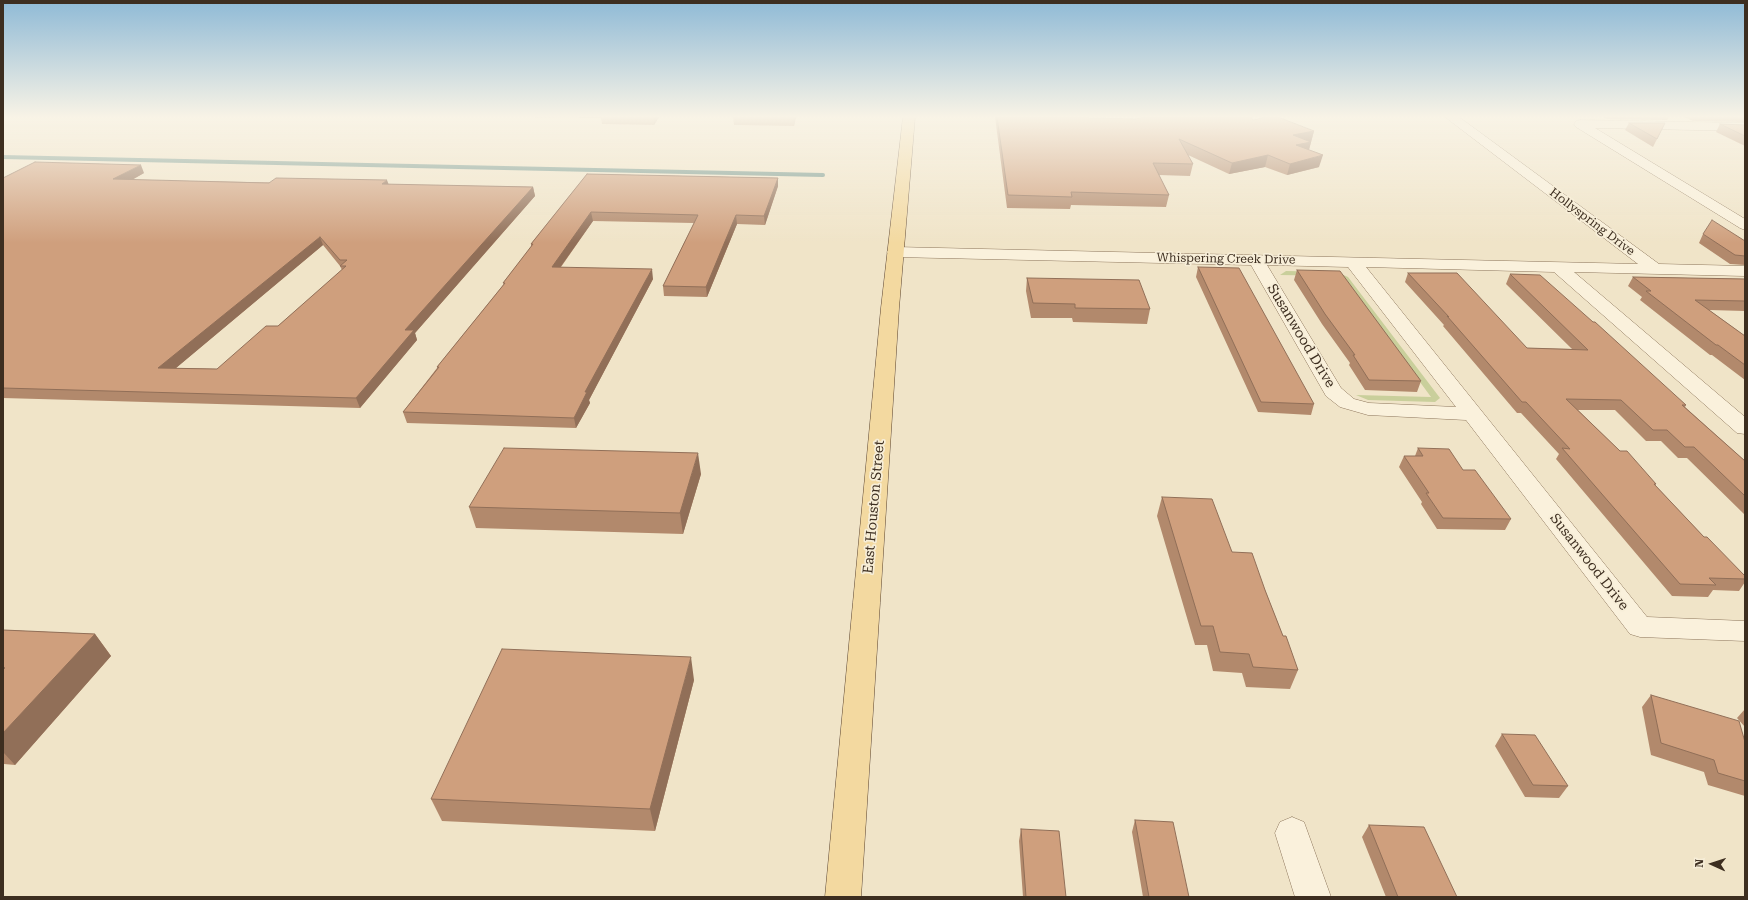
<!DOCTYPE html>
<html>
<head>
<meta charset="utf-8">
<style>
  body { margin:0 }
  #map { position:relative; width:1748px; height:900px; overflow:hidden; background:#f0e4c8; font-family:"Roboto Serif",serif }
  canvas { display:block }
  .frame { position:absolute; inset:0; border:4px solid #3d2e20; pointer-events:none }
  .north { position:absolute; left:1692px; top:844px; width:40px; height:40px; -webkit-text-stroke:3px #f7eed8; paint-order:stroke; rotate:273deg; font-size:11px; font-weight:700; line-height:16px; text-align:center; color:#3d2e20 }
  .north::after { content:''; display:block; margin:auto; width:14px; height:18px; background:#3d2e20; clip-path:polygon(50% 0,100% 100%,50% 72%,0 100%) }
</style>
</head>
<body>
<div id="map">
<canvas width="1748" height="900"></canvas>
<div class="frame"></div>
<div class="north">N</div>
</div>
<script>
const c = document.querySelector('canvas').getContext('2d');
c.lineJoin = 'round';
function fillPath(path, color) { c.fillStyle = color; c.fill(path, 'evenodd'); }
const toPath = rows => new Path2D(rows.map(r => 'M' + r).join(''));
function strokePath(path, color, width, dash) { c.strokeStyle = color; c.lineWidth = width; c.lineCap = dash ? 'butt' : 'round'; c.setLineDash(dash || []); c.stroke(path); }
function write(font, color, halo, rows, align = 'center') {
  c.font = font + ' "Roboto Serif",serif'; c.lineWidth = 3.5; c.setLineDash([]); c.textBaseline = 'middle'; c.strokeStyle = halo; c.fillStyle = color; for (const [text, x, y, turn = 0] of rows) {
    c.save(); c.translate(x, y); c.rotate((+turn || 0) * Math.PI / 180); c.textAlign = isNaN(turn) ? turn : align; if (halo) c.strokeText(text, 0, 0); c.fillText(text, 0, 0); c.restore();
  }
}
fillPath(toPath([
  [1286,271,1337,272,1348,277,1440,398,1435,402,1368,400,1356,395,1431,397,1342,276,1280,275]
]), '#c9cf9b');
strokePath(toPath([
  [3,157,823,175]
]), '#6f938a', 4);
const minor = toPath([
  [1445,117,1459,117,1659,264,1745,266,1745,276,1574,272,1745,417,1745,434,1737,433,1554,272,1366,267,1647,617,1745,621,1745,641,1640,637,1630,634,1466,420,1368,415,1340,407,1326,396,1251,265,895,257,889,255,887,252,889,249,895,247,1638,264,1445,117],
  [1267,265,1348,267,1456,407,1369,403,1354,399,1341,388,1267,265],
  [1580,120,1745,123,1745,131,1595,128,1745,219,1745,230,1740,228,1576,127,1574,124,1576,121,1580,120],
  [1292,817,1304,822,1331,897,1295,897,1275,833,1280,822,1292,817]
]);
const major = toPath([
  [903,117,915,117,899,308,861,897,825,897,881,308,903,117]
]);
strokePath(minor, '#8d765c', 1);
strokePath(major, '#5b4430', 1);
fillPath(minor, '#faf1dc');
fillPath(major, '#f3d9a0');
fillPath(toPath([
  [525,117,659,117,654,125,602,124,601,118],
  [733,117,796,117,794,126,734,125],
  [995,117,1088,117,1089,118,1135,119,1253,120,1314,131,1309,150,1319,167,1287,175,1265,167,1229,174,1188,155,1193,164,1190,176,1159,175,1169,195,1166,207,1071,205,1070,209,1007,208],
  [1603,117,1669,117,1667,120,1607,119],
  [1685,117,1745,117,1745,122,1693,121],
  [1629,123,1665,123,1653,147,1625,130],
  [1720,124,1745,125,1745,146,1716,132],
  [144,173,132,180,533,187,535,196,415,333,417,340,360,408,3,398,3,178],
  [323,245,340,266,342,270,278,326,217,369,176,368],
  [587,174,778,178,778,186,765,225,737,224,707,297,664,296,663,286,694,223,593,221,561,267,653,279,589,400,590,403,576,428,407,423,403,412,437,368,437,367,504,284,503,283,531,247,531,244],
  [1703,234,1745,241,1745,265,1730,264,1699,243],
  [1198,267,1314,404,1311,415,1258,412,1196,277],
  [1297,270,1421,381,1417,392,1365,390,1349,365,1350,363,1322,324,1294,280],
  [1408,273,1527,348,1572,349,1506,284,1510,274,1686,405,1685,407,1745,461,1745,515,1687,458,1678,458,1661,441,1646,441,1615,410,1578,410,1620,451,1656,484,1655,485,1704,537,1745,576,1745,582,1739,591,1713,590,1708,597,1672,596,1556,459,1559,454,1521,413,1517,413,1443,326,1444,325,1405,282],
  [1633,277,1745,279,1745,311,1709,310,1745,336,1745,380,1712,355,1710,355,1640,300,1642,297,1628,286],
  [1027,278,1150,309,1147,324,1073,322,1072,318,1031,318,1026,291],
  [1418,448,1463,470,1511,519,1505,530,1437,529,1421,504,1422,502,1399,467,1404,456,1415,456],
  [701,474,683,534,476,528,469,507],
  [1162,497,1265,590,1283,636,1298,670,1290,689,1246,687,1242,673,1213,671,1207,645,1195,645,1157,516],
  [3,630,95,634,111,656,15,765,4,764,3,765],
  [694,680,655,831,442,821,431,799],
  [1651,695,1745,742,1745,796,1708,785,1704,772,1651,755,1642,707],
  [1745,709,1745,727,1737,718],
  [1502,734,1568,786,1559,798,1525,797,1495,746],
  [1135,820,1189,897,1143,897,1132,832],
  [1369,825,1457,897,1386,897,1362,837],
  [1021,829,1066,897,1023,897,1019,841]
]), '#b2896c');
fillPath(toPath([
  [653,117,659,117,654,125],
  [793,117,796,117,794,126],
  [1314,131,1308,153,1293,156,1293,135],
  [1268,155,1265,167,1229,174,1232,163],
  [1323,155,1319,167,1287,175,1290,164],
  [141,165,144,173,117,188,113,179],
  [778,178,778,186,765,225,764,216],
  [387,180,390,188,382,184],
  [533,187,535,196,415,333,417,340,360,408,356,398,405,330],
  [591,212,593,221,554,276,552,267],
  [736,215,737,224,707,297,706,287],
  [320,237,323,245,164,378,158,368],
  [652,269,653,279,589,400,590,403,576,428,574,418,585,392],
  [698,453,701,474,683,534,680,513],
  [95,634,111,656,15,765,3,752,3,733],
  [691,657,694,680,655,831,650,809]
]), '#916f58');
const building = toPath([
  [997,117,1088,117,1089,118,1135,119,1145,117,1251,117,1253,120,1266,117,1278,117,1314,131,1293,135,1311,142,1296,145,1323,155,1290,164,1268,155,1232,163,1179,139,1193,164,1153,163,1169,195,1071,192,1072,197,1008,195,997,117],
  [1629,123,1665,123,1657,139,1629,123],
  [1720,124,1745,125,1745,136,1720,124],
  [35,162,141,165,113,179,269,183,276,178,387,180,382,184,533,187,405,330,414,330,356,398,3,388,3,178,35,162],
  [320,237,340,260,347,260,340,266,346,266,278,326,266,326,217,369,158,368,320,237],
  [587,174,778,178,764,216,736,215,706,287,663,286,698,215,591,212,552,267,652,269,585,392,587,392,574,418,403,412,439,367,437,367,505,283,503,283,533,244,531,244,587,174],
  [1712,220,1745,241,1745,256,1735,255,1703,234,1712,220],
  [1198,267,1239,268,1314,404,1261,402,1198,267],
  [1297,270,1340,271,1421,381,1369,380,1353,355,1355,355,1325,314,1297,270],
  [1408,273,1457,273,1527,348,1588,350,1510,274,1540,275,1593,322,1595,322,1686,405,1682,405,1745,461,1745,496,1694,447,1685,447,1667,430,1653,430,1621,400,1566,399,1620,451,1627,451,1656,484,1654,484,1704,537,1707,537,1745,576,1745,579,1709,578,1716,585,1680,584,1562,448,1570,449,1526,402,1522,402,1447,316,1449,317,1408,273],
  [1633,277,1745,279,1745,301,1695,300,1745,336,1745,365,1718,345,1716,345,1646,291,1651,291,1633,277],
  [1027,278,1139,280,1150,309,1075,308,1075,304,1033,303,1027,278],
  [504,448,698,453,680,513,469,507,504,448],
  [1418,448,1449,449,1463,470,1475,470,1511,519,1443,518,1426,493,1429,493,1404,456,1423,456,1418,448],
  [1162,497,1212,499,1232,552,1252,553,1265,590,1283,636,1286,636,1298,670,1253,667,1249,654,1220,652,1213,626,1201,626,1162,497],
  [3,630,95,634,3,733,3,669,5,668,3,667,3,630],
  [502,649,691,657,650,809,431,799,502,649],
  [1651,695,1739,721,1745,742,1745,781,1718,773,1714,760,1661,743,1651,695],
  [1502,734,1535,735,1568,786,1533,785,1502,734],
  [1135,820,1173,822,1189,897,1149,897,1135,820],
  [1369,825,1424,827,1457,897,1398,897,1369,825],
  [1021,829,1059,831,1066,897,1026,897,1021,829]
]);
fillPath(building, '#cf9f7d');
strokePath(building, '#916f58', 1);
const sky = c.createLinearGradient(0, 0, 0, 243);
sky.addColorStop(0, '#8fbad6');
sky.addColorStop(0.48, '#f8f3e6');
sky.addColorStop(1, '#f8f3e600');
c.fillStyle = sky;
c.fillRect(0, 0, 1748, 243);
write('12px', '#3d2e20', '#f7eed8', [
  ["Hollyspring Drive",1592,222,37],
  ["Whispering Creek Drive",1226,259,1]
]);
write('14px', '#3d2e20', '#f7eed8', [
  ["Susanwood Drive",1301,336,59],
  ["East Houston Street",874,507,-85],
  ["Susanwood Drive",1589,562,52]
]);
</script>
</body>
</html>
